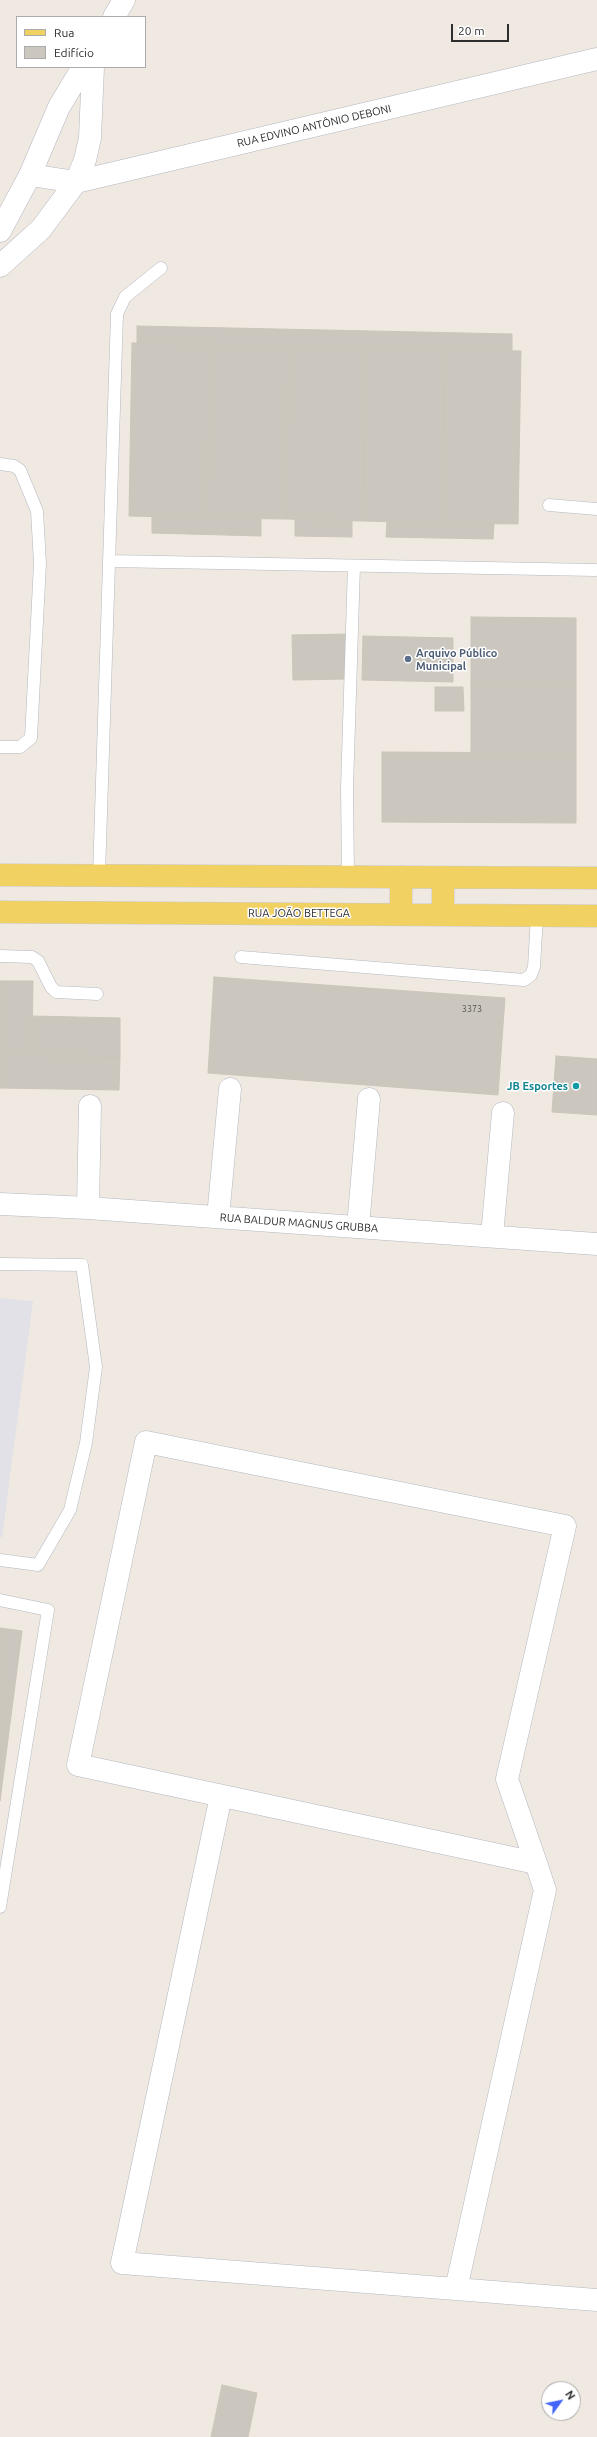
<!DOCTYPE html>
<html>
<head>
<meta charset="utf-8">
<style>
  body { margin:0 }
  #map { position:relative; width:597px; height:2437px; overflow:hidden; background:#efe9e1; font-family:Ubuntu,sans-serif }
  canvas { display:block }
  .legend { position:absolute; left:16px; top:16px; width:130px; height:52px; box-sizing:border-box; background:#fff; border:1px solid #ababab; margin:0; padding:5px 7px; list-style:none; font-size:12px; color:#2e2e2e }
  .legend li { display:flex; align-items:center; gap:8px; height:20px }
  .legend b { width:20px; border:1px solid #ababab }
  .north { position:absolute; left:541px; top:2381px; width:40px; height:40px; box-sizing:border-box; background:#fff; border:1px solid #ababab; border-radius:50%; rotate:57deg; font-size:11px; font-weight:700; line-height:16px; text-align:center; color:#2e2e2e }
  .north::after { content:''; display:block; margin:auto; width:14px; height:18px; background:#4264fb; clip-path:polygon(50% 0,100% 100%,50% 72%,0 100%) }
  .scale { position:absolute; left:451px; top:24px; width:58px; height:18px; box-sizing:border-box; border:2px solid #2e2e2e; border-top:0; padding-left:5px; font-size:12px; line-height:14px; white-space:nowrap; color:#2e2e2e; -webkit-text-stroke:3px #fff; paint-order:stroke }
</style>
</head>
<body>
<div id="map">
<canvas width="597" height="2437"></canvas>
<ul class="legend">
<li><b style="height:5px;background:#f2d163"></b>Rua</li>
<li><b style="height:11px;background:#cbc7bf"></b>Edifício</li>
</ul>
<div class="north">N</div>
<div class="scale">20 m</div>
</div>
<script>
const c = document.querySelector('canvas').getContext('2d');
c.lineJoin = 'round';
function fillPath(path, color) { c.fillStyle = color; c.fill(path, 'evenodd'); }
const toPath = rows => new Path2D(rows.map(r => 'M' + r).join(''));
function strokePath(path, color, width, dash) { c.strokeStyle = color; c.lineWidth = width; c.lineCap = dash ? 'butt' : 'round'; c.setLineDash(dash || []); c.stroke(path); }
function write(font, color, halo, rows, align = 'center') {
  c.font = font + ' Ubuntu,sans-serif'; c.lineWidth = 3; c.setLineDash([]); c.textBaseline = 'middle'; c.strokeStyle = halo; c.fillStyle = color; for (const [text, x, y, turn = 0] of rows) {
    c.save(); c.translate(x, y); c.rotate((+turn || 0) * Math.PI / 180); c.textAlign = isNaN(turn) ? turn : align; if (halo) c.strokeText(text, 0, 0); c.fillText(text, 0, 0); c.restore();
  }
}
fillPath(toPath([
  [0,1298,33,1301,2,1538,0,1537]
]), '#e3e1e8');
const building = toPath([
  [137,326,512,334,512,350,137,343,137,326],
  [132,343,210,344,207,518,129,516,132,343],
  [210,344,289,346,286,519,207,518,210,344],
  [289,346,366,347,363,521,286,519,289,346],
  [366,347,445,349,442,523,363,521,366,347],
  [445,349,521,351,518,524,442,523,445,349],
  [152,517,261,519,261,536,152,533,152,517],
  [295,519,352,521,352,537,295,536,295,519],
  [387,521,494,524,493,539,386,537,387,521],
  [471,617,576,618,576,682,471,682,471,617],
  [350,634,349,679,293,680,292,635,350,634],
  [363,636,453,638,453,682,362,680,363,636],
  [471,682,576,682,576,753,471,753,471,682],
  [435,687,463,687,464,711,435,711,435,687],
  [382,752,576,753,576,823,382,822,382,752],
  [214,977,505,998,498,1095,208,1073,214,977],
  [0,981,33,981,32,1055,0,1055,0,981],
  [32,1016,120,1018,120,1057,32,1055,32,1016],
  [0,1055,120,1057,119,1090,0,1088,0,1055],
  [556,1056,597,1059,597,1115,552,1112,556,1056],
  [0,1628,22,1631,0,1801,0,1628],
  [222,2385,257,2393,248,2437,211,2437,222,2385]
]);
fillPath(building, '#cbc7bf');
strokePath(building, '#cbc5ba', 1);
const service = toPath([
  [0,464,14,466,20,470,37,511,40,563,31,738,20,747,0,747],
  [549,505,597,509],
  [109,561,595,570],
  [99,875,117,314,125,297,161,268],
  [348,877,347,788,354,566],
  [0,956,32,957,38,961,51,987,56,992,97,994],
  [241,957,524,980,531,975,534,967,537,916],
  [0,1560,38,1565,70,1510,86,1443,96,1367,82,1265,1,1264],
  [0,1600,48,1610,0,1907]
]);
const minor = toPath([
  [30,175,76,182,597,59],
  [0,1204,88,1208,597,1244],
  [88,1208,90,1106],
  [218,1217,230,1089],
  [358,1227,369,1099],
  [492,1236,503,1113],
  [221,1796,122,2263,597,2300],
  [456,2289,545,1890,536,1863,507,1779,565,1526,146,1442,78,1765,536,1863]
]);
const tertiary = toPath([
  [114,17,124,0],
  [0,231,30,175,59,107,83,67],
  [0,266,41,229,76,182,85,160,90,138,93,67]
]);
const primary = toPath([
  [0,875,597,878],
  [401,877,401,914],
  [443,877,443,914],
  [0,912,597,916]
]);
strokePath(service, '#b4b7c1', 13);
strokePath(minor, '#b4b7c1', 23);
strokePath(tertiary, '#b4b7c1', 23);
strokePath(primary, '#c9c9c9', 23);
strokePath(service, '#fff', 12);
strokePath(minor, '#fff', 22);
strokePath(tertiary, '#fff', 22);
strokePath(primary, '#f2d163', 22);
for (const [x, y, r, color] of [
  [408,659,4,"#5c6f8a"],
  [576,1086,4,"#0f9aa8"]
]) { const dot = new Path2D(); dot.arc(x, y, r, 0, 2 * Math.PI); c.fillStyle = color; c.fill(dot); strokePath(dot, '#fff', 1.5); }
write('9px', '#555452', null, [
  ["3373",472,1009]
]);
write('11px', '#2e2e2e', '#fff', [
  ["RUA EDVINO ANTÔNIO DEBONI",314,126,-13],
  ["RUA JOÃO BETTEGA",299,913],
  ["RUA BALDUR MAGNUS GRUBBA",299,1223,4]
]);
write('bold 11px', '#4e5e75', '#fff', [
  ["Arquivo Público",416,653],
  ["Municipal",416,666]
], 'left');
write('bold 11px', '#0d838f', '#fff', [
  ["JB Esportes",568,1086]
], 'right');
</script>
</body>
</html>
